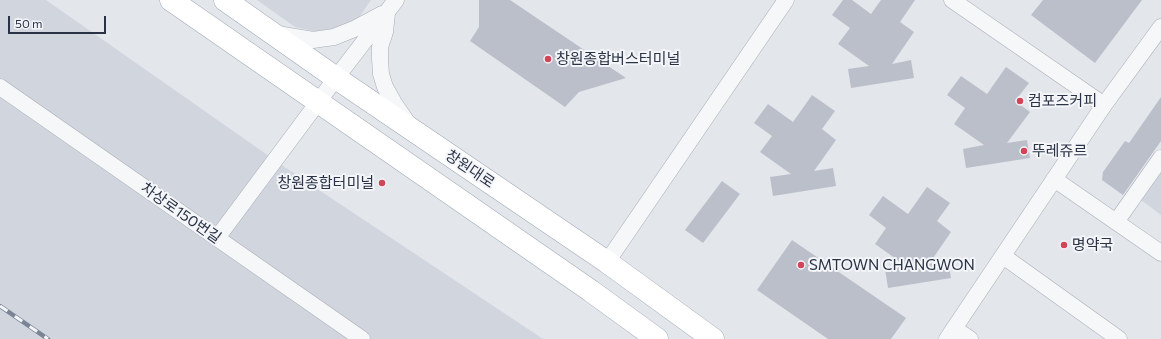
<!DOCTYPE html>
<html>
<head>
<meta charset="utf-8">
<style>
  body { margin:0 }
  #map { position:relative; width:1161px; height:339px; overflow:hidden; background:#e3e6eb; font-family:Commissioner,sans-serif }
  canvas { display:block }
  .scale { position:absolute; left:8px; top:16px; width:98px; height:18px; box-sizing:border-box; border:2px solid #2a3345; border-top:0; padding-left:5px; font-size:12px; line-height:14px; white-space:nowrap; color:#2a3345; -webkit-text-stroke:3px #f3f5f9; paint-order:stroke }
</style>
</head>
<body>
<div id="map">
<canvas width="1161" height="339"></canvas>
<div class="scale">50 m</div>
</div>
<script>
const c = document.querySelector('canvas').getContext('2d');
c.lineJoin = 'round';
function fillPath(path, color) { c.fillStyle = color; c.fill(path, 'evenodd'); }
const toPath = rows => new Path2D(rows.map(r => 'M' + r).join(''));
function strokePath(path, color, width, dash) { c.strokeStyle = color; c.lineWidth = width; c.lineCap = dash ? 'butt' : 'round'; c.setLineDash(dash || []); c.stroke(path); }
function write(font, color, halo, rows, align = 'center') {
  c.font = font + ' Commissioner,"Noto Sans KR",sans-serif'; c.lineWidth = 4; c.setLineDash([]); c.textBaseline = 'middle'; c.strokeStyle = halo; c.fillStyle = color; for (const [text, x, y, turn = 0] of rows) {
    c.save(); c.translate(x, y); c.rotate((+turn || 0) * Math.PI / 180); c.textAlign = isNaN(turn) ? turn : align; if (halo) c.strokeText(text, 0, 0); c.fillText(text, 0, 0); c.restore();
  }
}
fillPath(toPath([
  [0,0,46,0,286,168,543,339,0,339],
  [257,0,371,0,358,19,336,28,318,32,295,27],
  [1161,171,1161,215,1141,200]
]), '#d1d5de');
fillPath(toPath([
  [479,0,510,0,626,78,579,92,565,107,470,41,479,27],
  [843,0,852,0,871,14,881,0,915,0,900,22,914,32,892,64,911,60,914,78,851,88,848,69,869,66,838,44,850,28,832,15],
  [1043,0,1142,0,1095,63,1031,15],
  [1006,67,1029,83,1015,101,1030,112,1007,143,1027,140,1030,158,966,168,963,149,984,145,954,124,965,108,947,95,961,76,987,94],
  [812,95,835,111,822,129,836,140,814,171,833,168,836,186,773,196,770,177,791,174,760,152,772,136,754,123,768,104,793,122],
  [1161,97,1161,141,1123,195,1102,180,1103,172,1125,141,1129,143],
  [722,181,740,194,703,243,685,230],
  [927,187,950,203,937,221,951,232,929,264,948,260,951,278,888,288,885,269,906,266,875,244,886,228,869,215,883,196,908,214],
  [792,240,906,318,891,339,828,339,757,290]
]), '#babfca');
const minor = toPath([
  [952,0,1104,105],
  [387,13,385,32,380,47,380,59,381,74,385,87,394,103,407,122],
  [277,34,313,40,334,37,354,29,382,14],
  [0,87,362,339],
  [1054,179,1161,253],
  [1116,222,1161,158],
  [217,238,336,78,396,0],
  [1003,256,1119,339],
  [607,262,786,0],
  [954,328,970,339],
  [947,339,1104,105,1161,27]
]);
const primary = toPath([
  [171,0,591,291,657,339],
  [225,0,336,78,607,262,713,339]
]);
strokePath(minor, '#a8adb6', 17);
strokePath(primary, '#a1aab8', 23);
strokePath(minor, '#f6f7f9', 16);
strokePath(primary, '#fff', 22);
const rail = toPath([
  [0,306,48,339]
]);
strokePath(rail, '#7b8596', 4.5);
strokePath(rail, '#f3f5f9', 3, [9]);
for (const [x, y, r, color] of [
  [548,59,4,"#d44459"],
  [1020,101,4,"#d44459"],
  [1024,151,4,"#d44459"],
  [382,183,4,"#d44459"],
  [1064,245,4,"#d44459"],
  [801,265,4,"#d44459"]
]) { const dot = new Path2D(); dot.arc(x, y, r, 0, 2 * Math.PI); c.fillStyle = color; c.fill(dot); strokePath(dot, '#f3f5f9', 1.5); }
write('15px', '#2a3345', '#f3f5f9', [
  ["창원종합버스터미널",556,59],
  ["컴포즈커피",1028,101],
  ["뚜레쥬르",1032,151],
  ["창원종합터미널",374,183,"right"],
  ["명약국",1072,245],
  ["SMTOWN CHANGWON",809,265]
], 'left');
write('15px', '#2a3345', '#f3f5f9', [
  ["창원대로",470,169,34],
  ["차상로150번길",181,213,35]
]);
</script>
</body>
</html>
